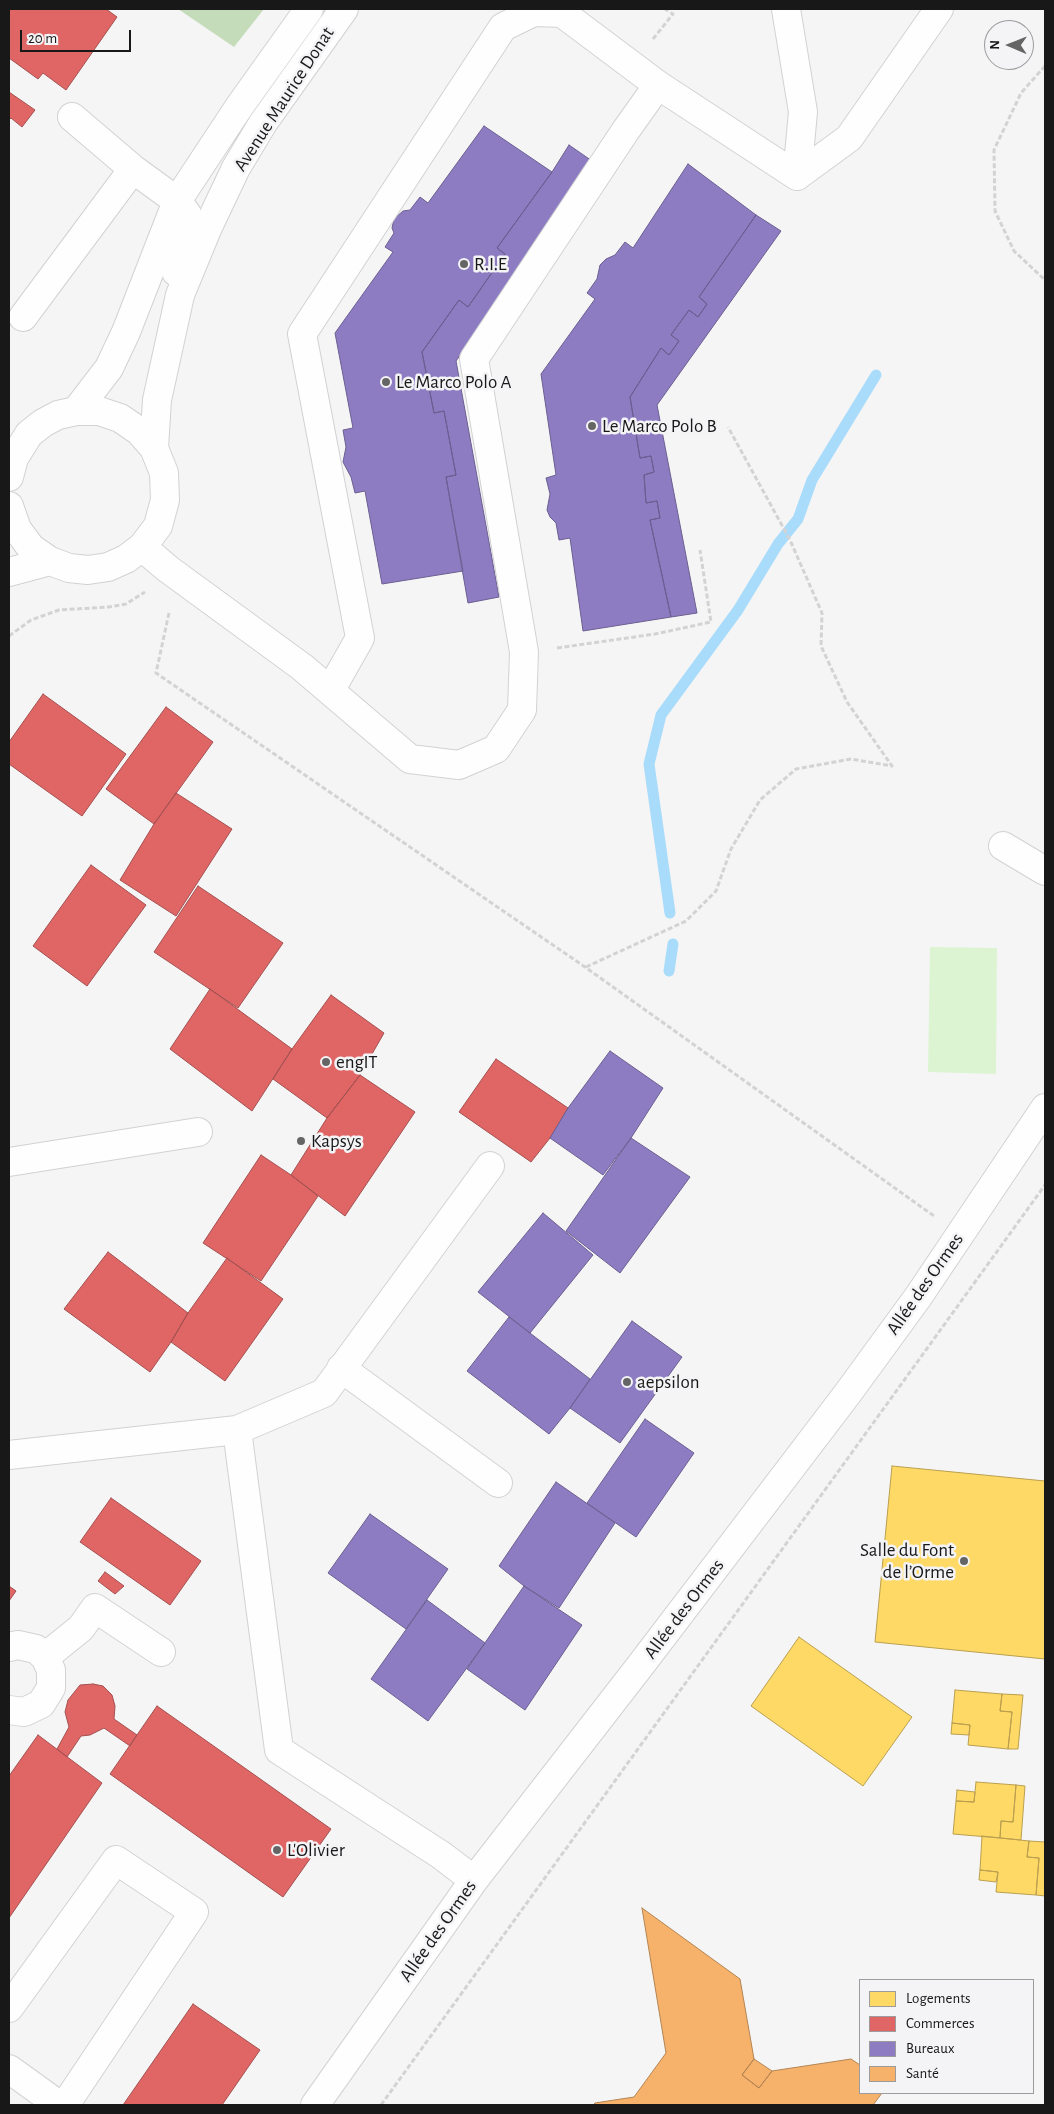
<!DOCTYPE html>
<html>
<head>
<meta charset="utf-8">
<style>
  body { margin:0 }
  #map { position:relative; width:1054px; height:2114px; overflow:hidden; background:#f5f5f5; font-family:"Alegreya Sans",sans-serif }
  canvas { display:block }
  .frame { position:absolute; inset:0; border:10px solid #181819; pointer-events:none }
  .legend { position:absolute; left:859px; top:1979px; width:175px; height:115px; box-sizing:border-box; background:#f4f4f6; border:1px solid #9c9c9e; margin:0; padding:6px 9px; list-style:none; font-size:15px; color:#181819 }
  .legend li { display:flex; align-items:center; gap:10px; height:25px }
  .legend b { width:25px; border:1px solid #9c9c9e }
  .north { position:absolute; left:984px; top:20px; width:50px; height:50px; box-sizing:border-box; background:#f4f4f6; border:1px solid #9c9c9e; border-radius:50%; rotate:271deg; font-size:14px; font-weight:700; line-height:20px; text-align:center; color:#181819 }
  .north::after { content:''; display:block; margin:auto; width:18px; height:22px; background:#656566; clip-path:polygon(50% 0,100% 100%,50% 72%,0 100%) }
  .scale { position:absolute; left:20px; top:30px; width:111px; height:22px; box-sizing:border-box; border:2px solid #181819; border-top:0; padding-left:6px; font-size:15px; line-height:18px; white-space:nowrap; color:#181819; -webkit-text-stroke:4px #f4f4f6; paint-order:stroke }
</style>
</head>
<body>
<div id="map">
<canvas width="1054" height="2114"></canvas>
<div class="frame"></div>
<ul class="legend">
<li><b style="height:14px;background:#ffd966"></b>Logements</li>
<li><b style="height:14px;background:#e06666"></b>Commerces</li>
<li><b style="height:14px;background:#8e7cc3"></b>Bureaux</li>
<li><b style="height:14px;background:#f6b26b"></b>Santé</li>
</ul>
<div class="north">N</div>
<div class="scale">20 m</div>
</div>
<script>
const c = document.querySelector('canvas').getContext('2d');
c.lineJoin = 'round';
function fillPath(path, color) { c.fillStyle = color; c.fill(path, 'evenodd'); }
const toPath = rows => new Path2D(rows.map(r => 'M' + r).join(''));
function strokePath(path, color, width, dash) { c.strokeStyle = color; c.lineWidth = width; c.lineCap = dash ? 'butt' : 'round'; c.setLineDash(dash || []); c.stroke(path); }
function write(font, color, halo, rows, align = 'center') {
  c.font = font + ' "Alegreya Sans",sans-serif'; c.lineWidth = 5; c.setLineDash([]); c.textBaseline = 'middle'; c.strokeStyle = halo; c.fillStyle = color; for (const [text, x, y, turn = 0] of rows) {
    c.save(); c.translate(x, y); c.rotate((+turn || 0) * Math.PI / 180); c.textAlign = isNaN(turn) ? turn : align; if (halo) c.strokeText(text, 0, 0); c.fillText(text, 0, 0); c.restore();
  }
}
fillPath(toPath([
  [930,947,997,948,996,1074,928,1072]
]), '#dcf4d2');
fillPath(toPath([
  [178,9,264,9,234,47]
]), '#c5dcba');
const homes = toPath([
  [892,1466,1045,1481,1045,1659,875,1642,892,1466],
  [799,1637,912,1717,863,1786,751,1706,799,1637],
  [955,1690,1002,1694,1000,1711,1012,1712,1008,1749,968,1745,970,1725,952,1723,955,1690],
  [1002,1694,1023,1695,1018,1749,1008,1749,1012,1712,1000,1711,1002,1694],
  [952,1723,970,1725,969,1735,951,1734,952,1723],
  [976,1782,1016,1785,1013,1822,1001,1821,1000,1838,953,1834,956,1801,974,1802,976,1782],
  [1016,1785,1025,1786,1021,1840,1000,1838,1001,1821,1013,1822,1016,1785],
  [957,1790,975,1792,974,1802,956,1801,957,1790],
  [982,1836,1029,1841,1027,1857,1039,1858,1036,1895,996,1892,998,1872,980,1870,982,1836],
  [1029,1841,1045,1842,1045,1896,1036,1895,1039,1858,1027,1857,1029,1841],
  [980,1870,998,1872,996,1882,979,1880,980,1870]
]);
fillPath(homes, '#ffd966');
strokePath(homes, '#ba9f4f', 1);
const shops = toPath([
  [9,9,106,9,117,17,66,90,43,73,38,79,9,58,9,9],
  [9,92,35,110,22,127,11,118,9,120,9,92],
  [43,694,126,754,82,816,9,764,9,742,43,694],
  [166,707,213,742,154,824,106,789,166,707],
  [176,793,232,829,176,916,120,880,154,824,176,793],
  [91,865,146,905,87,986,33,946,91,865],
  [198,886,283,943,238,1008,154,952,198,886],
  [210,989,292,1049,252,1111,170,1049,210,989],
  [331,995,384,1033,360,1075,327,1118,273,1079,292,1049,331,995],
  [496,1059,568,1108,550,1138,531,1162,459,1112,496,1059],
  [360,1075,415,1112,345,1216,291,1175,327,1118,360,1075],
  [261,1155,291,1175,318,1196,261,1281,203,1243,261,1155],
  [108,1252,188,1313,171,1342,150,1372,64,1309,108,1252],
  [227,1258,283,1299,225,1381,171,1342,188,1313,227,1258],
  [111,1498,201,1561,170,1605,80,1542,111,1498],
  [105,1572,124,1586,115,1594,98,1581,105,1572],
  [9,1586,16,1591,9,1601,9,1586],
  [93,1684,103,1686,112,1695,115,1706,114,1719,137,1735,130,1746,104,1728,90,1735,81,1736,67,1757,57,1749,69,1727,65,1712,68,1700,80,1685,93,1684],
  [157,1706,331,1829,283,1897,110,1774,157,1706],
  [38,1735,102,1783,9,1918,9,1776,38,1735],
  [193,2004,260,2050,222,2105,123,2105,193,2004]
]);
fillPath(shops, '#e06666');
strokePath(shops, '#a44f4f', 1);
const offices = toPath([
  [484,126,552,172,497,248,505,254,468,307,459,300,422,352,434,413,444,411,456,475,446,477,463,571,382,584,365,491,355,493,351,477,343,462,346,447,343,430,353,428,335,333,393,252,385,247,394,233,392,228,394,219,403,211,410,210,420,197,428,203,484,126],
  [569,145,595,163,456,361,499,597,468,603,446,477,456,475,444,411,434,413,422,352,459,300,468,307,505,254,497,248,552,172,569,145],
  [688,164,756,215,699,297,707,304,698,317,689,310,671,335,679,341,669,355,661,348,630,397,640,458,651,456,654,472,644,475,646,503,657,501,660,518,650,520,671,617,583,631,570,538,559,540,556,523,550,517,547,510,550,494,546,478,556,475,541,374,595,299,587,293,597,279,600,265,606,259,615,255,625,242,633,248,688,164],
  [756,215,781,231,657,405,697,613,671,617,650,520,660,518,657,501,646,503,644,475,654,472,651,456,640,458,630,397,661,348,669,355,679,341,671,335,689,310,698,317,707,304,699,297,756,215],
  [610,1051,663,1088,631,1138,603,1175,550,1138,568,1108,610,1051],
  [631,1138,690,1177,620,1273,566,1231,631,1138],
  [543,1213,593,1255,530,1333,478,1292,543,1213],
  [509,1317,590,1379,570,1408,549,1434,467,1371,509,1317],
  [632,1321,682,1357,620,1443,570,1408,632,1321],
  [645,1419,694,1453,636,1537,587,1503,645,1419],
  [556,1482,615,1523,559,1608,524,1586,499,1566,556,1482],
  [370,1514,448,1569,406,1629,328,1573,370,1514],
  [524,1586,582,1625,525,1710,467,1669,524,1586],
  [427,1600,485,1643,428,1721,371,1679,427,1600]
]);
fillPath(offices, '#8e7cc3');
strokePath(offices, '#6b5e90', 1);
const health = toPath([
  [642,1908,740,1979,754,2059,742,2075,759,2088,772,2071,851,2059,860,2065,860,2093,882,2093,873,2105,593,2105,595,2103,634,2097,666,2053,642,1908],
  [754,2059,772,2071,759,2088,742,2075,754,2059]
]);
fillPath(health, '#f6b26b');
strokePath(health, '#b38452', 1);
strokePath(toPath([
  [670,913,649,764,661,715,738,610,778,544,798,519,812,480,876,375],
  [669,971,673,944]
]), '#a9dbfb', 11);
const minor = toPath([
  [786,9,803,112,797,176],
  [72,117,133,169,177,201,187,214,190,234,176,272],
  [797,176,849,138,939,9],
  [23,317,133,169],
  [142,547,168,569,302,667,410,759,459,765,496,749,522,710,524,652,474,359,626,130,658,85],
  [330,691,360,638,302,334,503,27,534,12,562,13,658,85,797,176],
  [1003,846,1045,871],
  [9,1162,198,1132],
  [341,1368,498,1483],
  [237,1430,279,1750,441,1855,474,1880],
  [9,1455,237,1430,324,1393,490,1166],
  [9,1647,18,1645,36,1649,45,1657,51,1670,51,1688,41,1704,24,1712,9,1710],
  [45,1657,81,1628,95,1608,161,1652],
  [9,2008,116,1860,194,1912,65,2105],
  [9,2069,59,2105],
  [315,2105,474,1880,640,1666,848,1393,918,1297,1045,1108]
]);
const major = toPath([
  [76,411,109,368,126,332,177,201,239,107,309,9],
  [154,448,157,400,180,295,208,227,236,168,263,123,344,9],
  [9,477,14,458,29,434,43,423,58,415,76,411,99,411,120,418,139,431,154,448,164,473,165,500,158,526,142,547,126,559,108,567,88,570,69,568,50,561,31,548,17,529,9,506],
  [9,572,50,561]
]);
strokePath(minor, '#d2d2d2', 30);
strokePath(major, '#d2d2d2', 30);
strokePath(toPath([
  [653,39,673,14,665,9],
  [1045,66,1021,93,994,150,995,211,1014,251,1045,280],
  [169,613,156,673,585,967,934,1216],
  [9,636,31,620,59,610,109,607,126,604,145,592],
  [557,648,655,634,711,622,700,550],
  [586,967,686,921,716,891,731,849,760,800,796,769,851,759,892,766,847,702,821,646,822,613,790,540,728,427],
  [381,2105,1045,1185]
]), '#d3d3d3', 3, [5, 2.5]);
strokePath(minor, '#fefefe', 28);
strokePath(major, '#fefefe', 28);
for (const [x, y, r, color] of [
  [464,264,5,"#656566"],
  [386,382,5,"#656566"],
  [592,426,5,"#656566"],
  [326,1062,5,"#656566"],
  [301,1141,5,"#656566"],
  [627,1382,5,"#656566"],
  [964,1561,5,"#656566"],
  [277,1850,5,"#656566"]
]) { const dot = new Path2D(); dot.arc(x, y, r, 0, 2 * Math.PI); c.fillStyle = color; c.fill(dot); strokePath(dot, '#f4f4f6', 2); }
write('19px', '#181819', '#f4f4f6', [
  ["Avenue Maurice Donat",284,99,-57],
  ["Allée des Ormes",925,1284,-55],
  ["Allée des Ormes",684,1609,-53],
  ["Allée des Ormes",438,1931,-55]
]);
write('19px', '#181819', '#f4f4f6', [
  ["R.I.E",474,264],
  ["Le Marco Polo A",396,382],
  ["Le Marco Polo B",602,426],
  ["engIT",336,1062],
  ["Kapsys",311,1141],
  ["aepsilon",637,1382],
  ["Salle du Font",954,1550,"right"],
  ["de l’Orme",954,1572,"right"],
  ["L'Olivier",287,1850]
], 'left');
</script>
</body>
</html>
